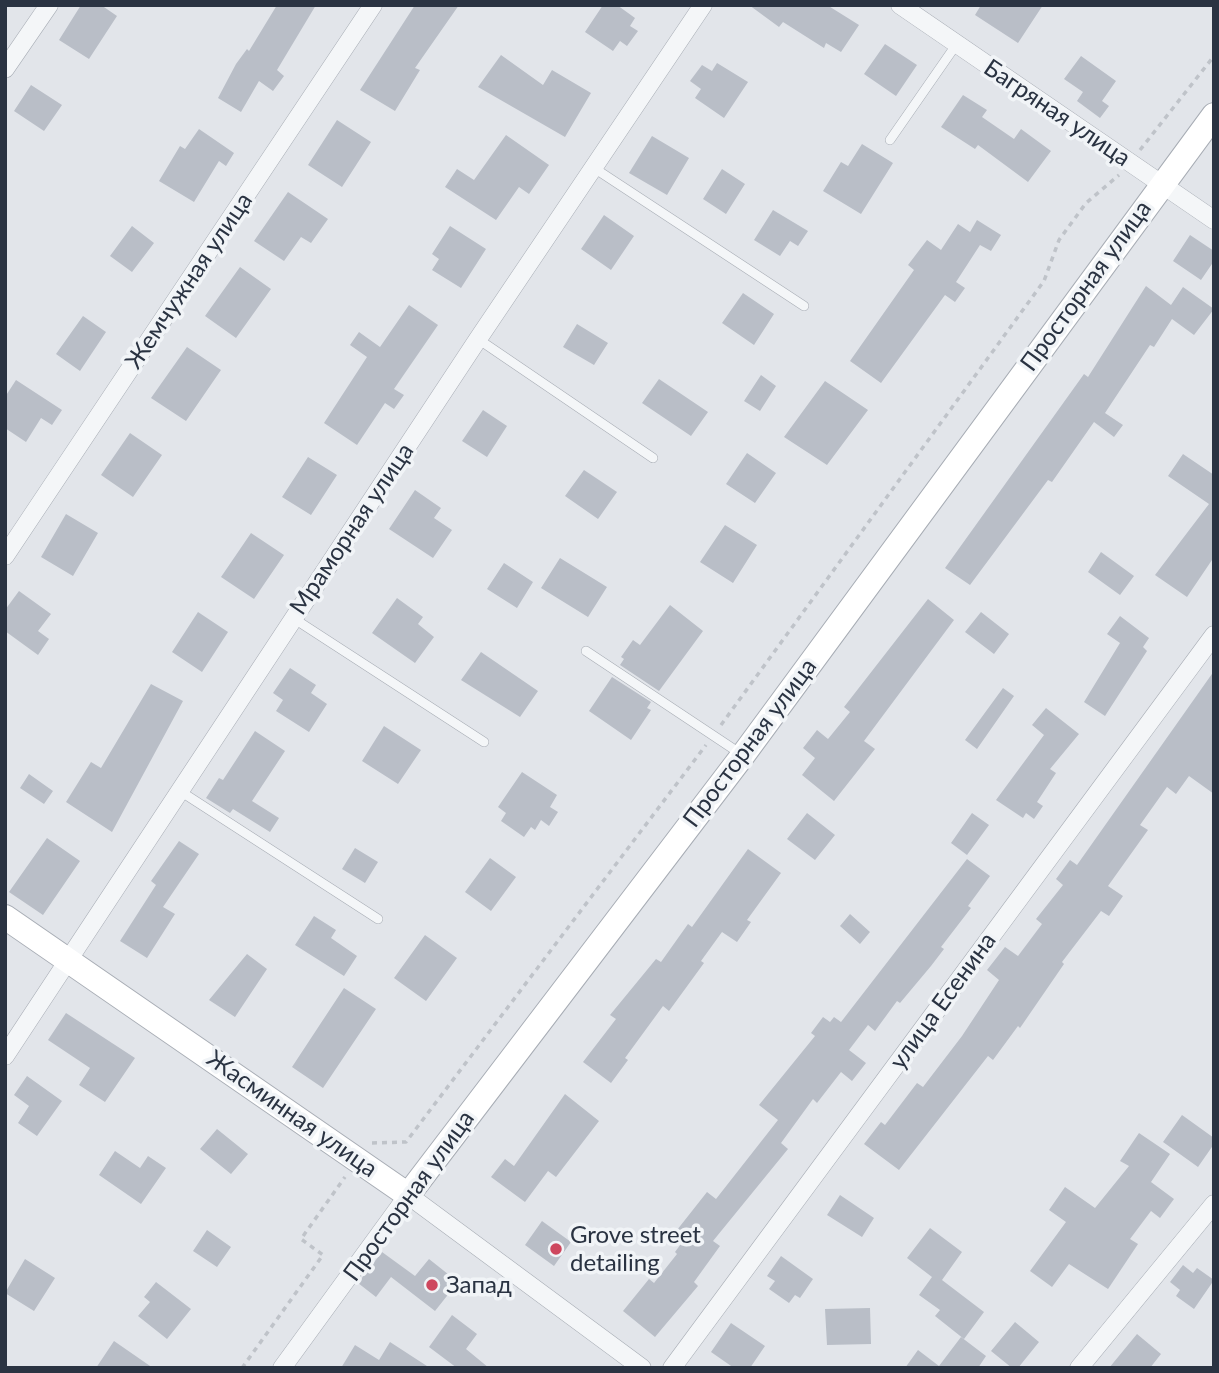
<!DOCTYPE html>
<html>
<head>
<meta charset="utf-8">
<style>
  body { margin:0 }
  #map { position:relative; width:1219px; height:1373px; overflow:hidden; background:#e2e5ea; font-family:Lato,sans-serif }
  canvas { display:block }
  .frame { position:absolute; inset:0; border:7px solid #2a3342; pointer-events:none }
</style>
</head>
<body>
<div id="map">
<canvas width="1219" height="1373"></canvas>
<div class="frame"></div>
</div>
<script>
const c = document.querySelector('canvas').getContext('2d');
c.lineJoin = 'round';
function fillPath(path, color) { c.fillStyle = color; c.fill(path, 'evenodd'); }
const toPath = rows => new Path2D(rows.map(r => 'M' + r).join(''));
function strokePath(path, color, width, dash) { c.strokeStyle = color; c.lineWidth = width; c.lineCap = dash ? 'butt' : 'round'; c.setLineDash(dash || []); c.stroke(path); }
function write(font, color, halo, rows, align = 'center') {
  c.font = font + ' Lato,sans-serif'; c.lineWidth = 7; c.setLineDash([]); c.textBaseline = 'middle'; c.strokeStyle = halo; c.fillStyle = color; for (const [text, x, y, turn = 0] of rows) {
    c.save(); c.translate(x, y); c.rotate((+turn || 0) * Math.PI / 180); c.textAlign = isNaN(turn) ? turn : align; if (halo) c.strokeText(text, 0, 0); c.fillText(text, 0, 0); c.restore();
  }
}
fillPath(toPath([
  [81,5,101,5,117,16,89,59,59,40],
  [277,5,316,5,277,70,284,76,273,91,259,81,241,112,218,98,236,64,247,49,249,51],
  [415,5,459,5,415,68,420,70,395,111,360,90],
  [603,5,617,5,635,18,630,26,638,31,627,46,620,41,613,51,585,32],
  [749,5,827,5,859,25,841,52,826,43,824,48,783,22,779,27],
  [981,5,1043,5,1018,43,975,15],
  [885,44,917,65,896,96,864,74],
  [501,55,543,85,552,70,591,93,565,137,478,87],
  [1081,56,1116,81,1102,101,1109,106,1100,118,1077,101,1083,92,1064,79],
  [717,63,748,82,724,118,695,98,701,89,690,81,702,65,712,71],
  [31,85,62,105,44,131,14,111],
  [963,95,987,110,982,117,1014,139,1021,129,1051,151,1028,182,978,145,975,149,941,127],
  [337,120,371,142,342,187,308,165],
  [199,129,234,153,226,166,219,161,194,202,159,181,180,146,185,149],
  [506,135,549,165,529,194,519,187,496,220,445,187,457,169,474,180],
  [652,136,689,158,667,195,629,173],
  [862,144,893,163,861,214,823,191,841,162,848,166],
  [722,169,745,184,726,214,703,199],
  [288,192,328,219,311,243,301,237,284,261,254,241],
  [773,210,808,231,798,246,790,241,780,256,754,240],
  [604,215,634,236,611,270,581,249],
  [977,220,1001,235,991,251,980,245,956,282,965,288,955,302,945,295,881,383,850,361,914,270,908,265,927,240,941,250,958,224,970,232],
  [132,226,154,243,132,272,110,256],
  [450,226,486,249,461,288,432,270,439,259,432,254],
  [1190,235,1214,251,1214,261,1201,280,1173,261],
  [240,267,271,289,236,338,205,316],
  [1146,286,1171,305,1183,287,1214,309,1194,335,1172,319,1154,347,1150,345,1105,413,1123,425,1114,437,1094,422,1052,482,1048,480,970,585,945,568,1084,374,1088,377],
  [743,293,774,314,754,345,722,323],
  [409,305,438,325,394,389,404,395,394,409,385,403,357,445,324,423,367,357,350,345,359,332,380,347],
  [83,316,106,332,80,371,56,354],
  [577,324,608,343,594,365,563,347],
  [187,347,221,370,186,421,151,398],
  [761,375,776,386,760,411,744,401],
  [659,379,708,412,691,436,642,403],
  [16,380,62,410,52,425,41,418,26,442,5,428,5,397],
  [825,381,868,410,827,465,784,437],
  [483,410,507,426,487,457,462,441],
  [130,433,162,455,133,497,101,475],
  [747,453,776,473,755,503,726,484],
  [1183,454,1214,475,1214,557,1187,597,1155,575,1209,504,1168,476],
  [308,457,337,475,311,515,282,497],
  [584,470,617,492,598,519,565,496],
  [415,490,441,508,434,518,452,530,433,558,389,529],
  [66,514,98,533,73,576,41,557],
  [725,525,757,545,733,583,700,562],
  [251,533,284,555,254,599,221,577],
  [1101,552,1134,576,1120,595,1088,572],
  [560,558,607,587,588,617,541,588],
  [504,563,533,582,517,608,487,589],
  [19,591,51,614,38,631,49,639,38,655,5,631,5,610],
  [397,598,423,617,418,624,434,637,415,663,372,633],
  [928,599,954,620,864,741,875,749,834,801,802,775,815,758,803,748,817,730,828,739,850,712,844,707],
  [670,605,703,631,659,691,620,665,624,659,621,657,633,640,640,645],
  [198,612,228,632,202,672,172,652],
  [981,612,1009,634,994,654,965,632],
  [1120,616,1149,638,1143,647,1147,651,1105,716,1084,702,1120,643,1107,634],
  [481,652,538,691,520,717,461,680],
  [290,668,316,685,311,693,327,704,309,732,276,711,283,700,273,693],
  [1214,671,1214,794,1189,776,1176,794,1167,787,1140,825,1148,830,1108,886,1123,896,1109,916,1101,911,1062,962,1064,964,1020,1028,1018,1026,993,1060,988,1056,899,1170,864,1144,881,1122,885,1125,917,1083,923,1087,962,1036,999,980,987,970,1005,947,1018,956,1042,924,1036,919,1063,885,1056,879,1070,860,1077,865],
  [612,677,651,702,647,708,651,710,631,740,589,711],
  [151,684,183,701,112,832,66,802,91,762,101,768],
  [1003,688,1014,696,977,749,965,740],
  [1046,708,1079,734,1050,769,1056,773,1037,802,1043,806,1034,819,1026,813,1023,818,996,800,1044,735,1032,725],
  [384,726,421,750,398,784,362,761],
  [255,731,285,751,252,801,279,818,270,832,233,809,230,813,206,798,219,778,223,780],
  [522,772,557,795,550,807,558,812,549,826,541,820,535,830,531,827,524,837,501,821,506,813,498,807],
  [29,774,53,791,44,804,20,788],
  [807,813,835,835,815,860,787,839],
  [972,813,989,825,967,855,951,843],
  [47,838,80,861,43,915,9,892],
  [179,841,199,854,163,907,175,914,147,958,120,941,156,885,151,881],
  [355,848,378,862,365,883,342,869],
  [748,849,781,873,747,920,751,922,737,942,722,932,701,961,704,963,669,1011,663,1006,625,1058,628,1060,611,1083,583,1062,616,1019,610,1015,656,959,661,962,688,924,692,927],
  [490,858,516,877,491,911,465,892],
  [967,859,990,876,968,906,971,908,941,947,944,949,931,966,900,1003,897,1001,875,1031,868,1025,849,1050,866,1063,852,1081,841,1072,817,1103,813,1099,781,1143,788,1149,713,1241,720,1246,694,1282,698,1286,655,1337,623,1311,649,1279,654,1283,677,1254,675,1252,686,1237,677,1230,707,1192,716,1199,778,1120,759,1105,815,1036,811,1033,823,1017,830,1022,834,1017,841,1022],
  [850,914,870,932,860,944,840,926],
  [314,916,336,930,331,938,357,956,344,976,295,945],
  [425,935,457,958,426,1001,394,978],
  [247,954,267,969,235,1017,209,1000],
  [344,988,376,1009,323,1088,292,1067],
  [66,1013,135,1058,105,1102,79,1085,90,1068,48,1040],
  [27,1076,62,1101,37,1136,18,1123,29,1106,14,1095],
  [565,1094,599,1121,556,1177,548,1171,525,1202,491,1177,505,1159,514,1166],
  [1182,1115,1214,1138,1214,1144,1198,1167,1163,1142],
  [217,1129,248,1154,231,1174,200,1149],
  [1139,1133,1170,1154,1151,1182,1174,1199,1160,1218,1151,1211,1130,1239,1138,1244,1108,1289,1069,1264,1052,1287,1030,1271,1066,1222,1049,1210,1065,1187,1095,1208,1129,1166,1120,1161],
  [115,1151,140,1168,148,1156,166,1168,141,1204,99,1175],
  [840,1195,874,1218,862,1237,827,1215],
  [542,1221,571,1242,554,1266,525,1245],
  [930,1228,962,1252,942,1280,984,1312,964,1339,935,1316,940,1310,919,1295,932,1277,907,1258],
  [207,1230,231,1247,217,1267,193,1251],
  [382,1252,415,1276,429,1259,458,1282,435,1311,391,1277,376,1297,358,1283],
  [781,1256,813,1279,800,1298,795,1295,789,1303,769,1289,775,1281,767,1276],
  [25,1259,55,1278,34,1311,5,1293],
  [1183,1265,1193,1273,1197,1268,1214,1280,1194,1309,1176,1296,1180,1290,1170,1282],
  [156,1282,191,1309,167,1339,138,1316,150,1302,144,1297],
  [870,1308,871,1344,827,1345,825,1309],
  [452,1315,477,1334,466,1349,489,1368,457,1368,429,1347],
  [1015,1322,1039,1342,1018,1368,1012,1368,991,1351],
  [731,1323,765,1346,750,1368,734,1368,711,1352],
  [1137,1334,1161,1354,1150,1368,1109,1368],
  [961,1337,986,1356,978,1368,905,1368,918,1350,939,1366],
  [114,1341,153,1368,96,1368],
  [390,1342,430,1368,341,1368,355,1345,379,1360]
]), '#b9bec7');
const lane = toPath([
  [890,140,956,45],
  [594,168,804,306],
  [478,339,653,458],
  [293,618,484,742],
  [586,651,741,754],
  [180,791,378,919]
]);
const street = toPath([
  [900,5,1214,220],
  [5,69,49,5],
  [5,556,373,5],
  [5,1056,478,339,703,5],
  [282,1368,408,1195,642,1368],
  [672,1368,1214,635],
  [1079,1368,1214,1204]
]);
const secondary = toPath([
  [5,917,408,1195,743,755,1214,115]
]);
strokePath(lane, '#a7acb4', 10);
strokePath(street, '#a7acb4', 19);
strokePath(secondary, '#a7acb4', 26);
strokePath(toPath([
  [1140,150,1214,56],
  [721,725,1044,281,1059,240,1086,203,1119,175],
  [372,1143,406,1142,706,745],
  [242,1368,323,1255,301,1239,345,1177]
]), '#bfc3c9', 3.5, [5, 5]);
strokePath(lane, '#f4f6f8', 9);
strokePath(street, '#f4f6f8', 18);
strokePath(secondary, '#fff', 24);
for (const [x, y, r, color] of [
  [556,1249,7,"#ce475e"],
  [432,1285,7,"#ce475e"]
]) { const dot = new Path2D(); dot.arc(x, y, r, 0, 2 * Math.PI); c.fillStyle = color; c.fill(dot); strokePath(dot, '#f1f4f7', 2.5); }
write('24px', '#2a3342', '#f1f4f7', [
  ["Багряная улица",1057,113,34],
  ["Жемчужная улица",189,281,-56],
  ["Просторная улица",1086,286,-54],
  ["Мраморная улица",352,529,-56],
  ["Просторная улица",750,743,-53],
  ["улица Есенина",943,1001,-54],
  ["Жасминная улица",292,1114,35],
  ["Просторная улица",409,1196,-54]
]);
write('24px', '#2a3342', '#f1f4f7', [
  ["Grove street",570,1235],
  ["detailing",570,1263],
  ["Запад",446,1285]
], 'left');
</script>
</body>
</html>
